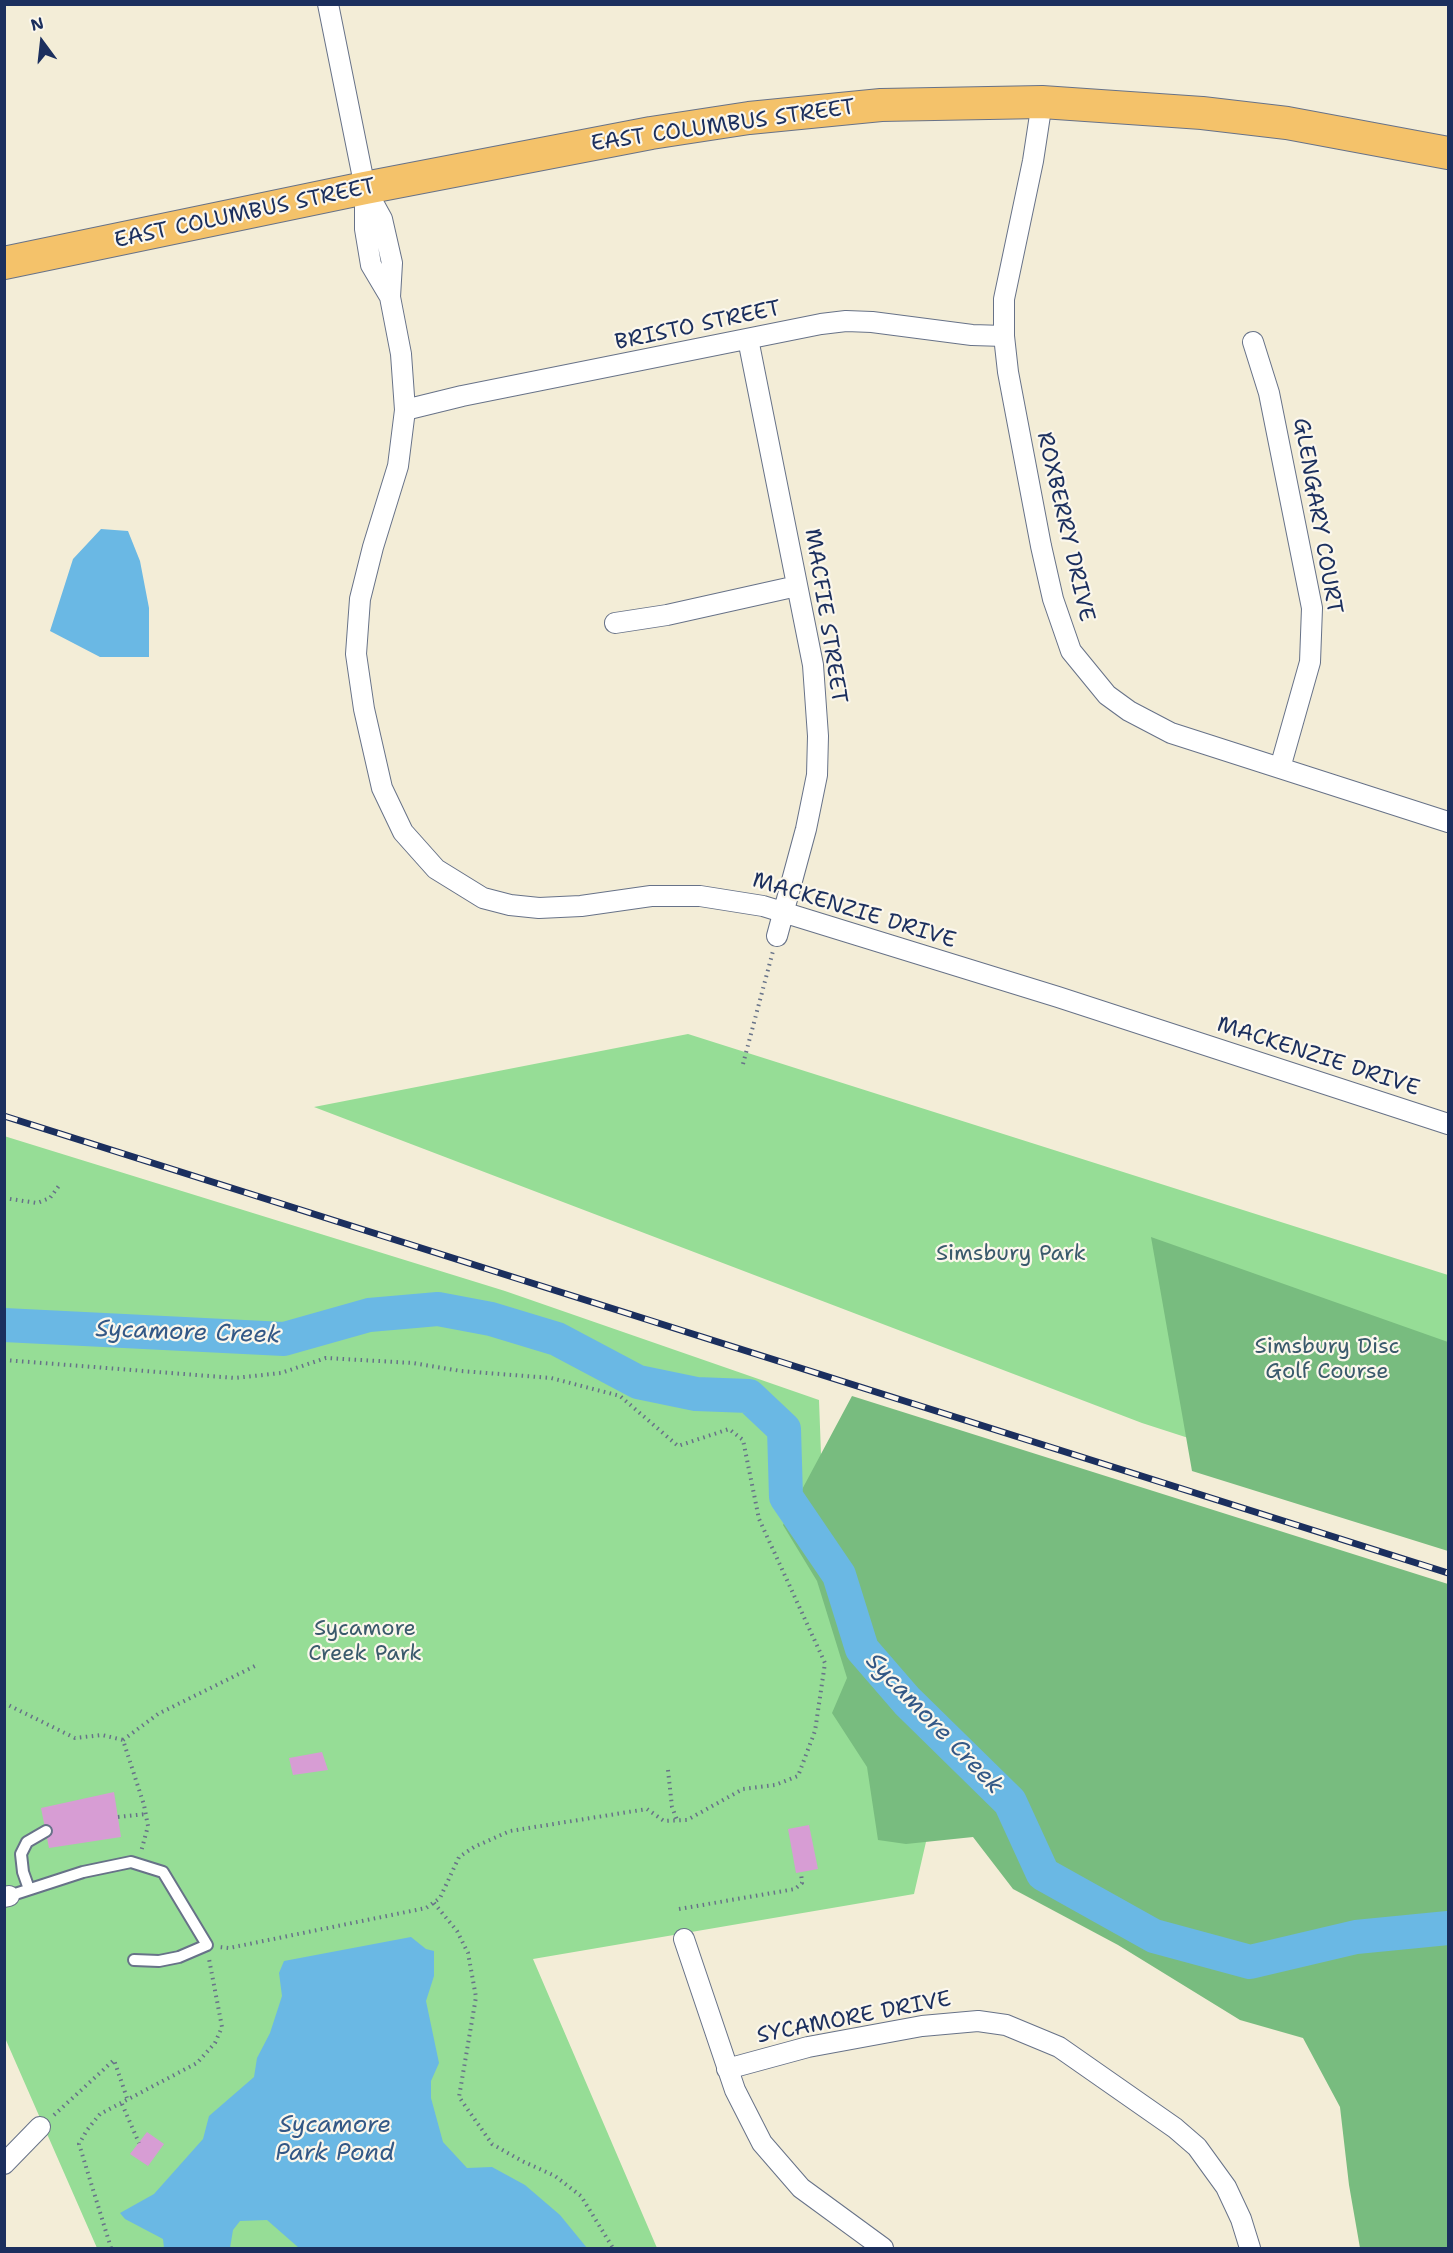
<!DOCTYPE html>
<html>
<head>
<meta charset="utf-8">
<style>
  body { margin:0 }
  #map { position:relative; width:1453px; height:2253px; overflow:hidden; background:#f3edd7; font-family:"Shantell Sans",sans-serif }
  canvas { display:block }
  .frame { position:absolute; inset:0; border:6px solid #1b2f5e; pointer-events:none }
  .north { position:absolute; left:12px; top:12px; width:60px; height:60px; -webkit-text-stroke:4px #fbf7ec; paint-order:stroke; rotate:345deg; font-size:16px; font-weight:700; line-height:24px; text-align:center; color:#1b2f5e }
  .north::after { content:''; display:block; margin:auto; width:21px; height:27px; background:#1b2f5e; clip-path:polygon(50% 0,100% 100%,50% 72%,0 100%) }
</style>
</head>
<body>
<div id="map">
<canvas width="1453" height="2253"></canvas>
<div class="frame"></div>
<div class="north">N</div>
</div>
<script>
const c = document.querySelector('canvas').getContext('2d');
c.lineJoin = 'round';
function fillPath(path, color) { c.fillStyle = color; c.fill(path, 'evenodd'); }
const toPath = rows => new Path2D(rows.map(r => 'M' + r).join(''));
function strokePath(path, color, width, dash) { c.strokeStyle = color; c.lineWidth = width; c.lineCap = dash ? 'butt' : 'round'; c.setLineDash(dash || []); c.stroke(path); }
function write(font, color, halo, rows, align = 'center') {
  c.font = font + ' "Shantell Sans",sans-serif'; c.lineWidth = 4.5; c.setLineDash([]); c.textBaseline = 'middle'; c.strokeStyle = halo; c.fillStyle = color; for (const [text, x, y, turn = 0] of rows) {
    c.save(); c.translate(x, y); c.rotate((+turn || 0) * Math.PI / 180); c.textAlign = isNaN(turn) ? turn : align; if (halo) c.strokeText(text, 0, 0); c.fillText(text, 0, 0); c.restore();
  }
}
fillPath(toPath([
  [688,1034,1448,1275,1448,1522,1142,1423,314,1107],
  [4,1136,505,1291,819,1400,823,1509,957,1707,914,1894,533,1959,657,2248,97,2248,5,2038]
]), '#96dd96');
fillPath(toPath([
  [1151,1237,1448,1342,1448,1551,1192,1471],
  [852,1396,1448,1584,1448,2248,1360,2248,1349,2185,1340,2107,1303,2038,1240,2020,1118,1945,1013,1889,973,1837,906,1844,878,1840,867,1767,832,1713,847,1678,817,1581,783,1525]
]), '#78bc7f');
fillPath(toPath([
  [101,529,128,531,140,561,149,608,149,657,100,657,50,631,73,559],
  [411,1937,426,1949,434,1951,434,1976,426,2001,439,2063,431,2081,431,2098,443,2142,467,2168,492,2167,525,2185,560,2215,587,2248,299,2248,267,2220,240,2221,233,2230,230,2248,164,2248,163,2239,125,2219,120,2213,154,2194,203,2139,209,2116,254,2077,257,2058,270,2033,282,1996,279,1973,284,1961]
]), '#6ab8e4');
strokePath(toPath([
  [4,1325,284,1339,369,1315,438,1309,491,1319,557,1339,638,1382,696,1394,749,1396,784,1429,786,1497,839,1575,862,1649,907,1701,1010,1802,1043,1874,1154,1936,1250,1962,1356,1937,1448,1928]
]), '#6ab8e4', 34);
fillPath(toPath([
  [322,1752,328,1770,293,1775,289,1758],
  [114,1792,121,1837,49,1848,41,1808],
  [809,1825,818,1869,796,1873,788,1829],
  [147,2132,164,2144,148,2166,130,2154]
]), '#d79dd4');
const lane = toPath([
  [29,1889,23,1872,21,1854,27,1842,46,1831],
  [9,1896,83,1872,131,1862,163,1872,207,1945,179,1957,159,1961,134,1960]
]);
const street = toPath([
  [328,4,365,188,365,229,371,265,390,297],
  [1042,102,1033,161,1004,299,1004,336,1008,372,1041,546,1053,599,1071,651,1107,695,1129,711,1171,733,1448,822],
  [365,188,382,219,392,263,390,297,401,354,405,410,398,466,373,547,360,599,356,654,364,709,382,788,403,832,436,869,483,898,510,905,539,908,581,906,651,896,700,896,763,906,1058,997,1448,1124],
  [748,339,813,665,818,736,817,775,806,829,777,936],
  [1253,342,1269,393,1312,608,1310,662,1280,768],
  [405,410,462,396,821,324,846,321,872,322,972,335,1004,336],
  [615,623,667,615,797,586],
  [4,1897,9,1896],
  [684,1939,735,2090,762,2143,801,2188,883,2248],
  [727,2069,808,2047,922,2026,978,2021,1006,2025,1059,2047,1175,2128,1197,2147,1226,2187,1241,2219,1250,2248],
  [4,2164,40,2127]
]);
const primary = toPath([
  [4,263,365,188,651,133,749,118,881,105,1042,102,1202,113,1287,123,1448,153]
]);
strokePath(lane, '#677288', 14);
strokePath(street, '#677288', 22);
strokePath(primary, '#677288', 34);
strokePath(toPath([
  [743,1064,773,951],
  [4,1198,37,1203,50,1198,61,1183],
  [4,1360,235,1378,281,1373,326,1358,413,1363,461,1371,551,1378,620,1396,678,1446,729,1429,743,1440,759,1519,825,1663,815,1731,798,1776,775,1785,743,1789,687,1820,664,1821,647,1809,510,1831,474,1847,459,1857,440,1898,426,1908,229,1948,219,1947],
  [4,1703,75,1738,102,1735,123,1740,144,1805,148,1826,141,1852],
  [123,1740,158,1714,257,1665],
  [668,1770,672,1807,677,1820],
  [118,1817,146,1814],
  [434,1903,457,1931,468,1953,476,1997,459,2097,492,2144,522,2161,555,2176,581,2196,613,2248],
  [679,1909,795,1889,802,1883,801,1872],
  [122,2104,139,2143],
  [54,2115,114,2060,128,2101],
  [111,2248,79,2144,87,2130,100,2114,197,2063,215,2043,222,2027,209,1959]
]), '#677288', 4, [1.5, 4.5]);
strokePath(lane, '#fff', 10);
strokePath(street, '#fff', 20);
strokePath(primary, '#f4c26a', 32);
const rail = toPath([
  [4,1116,1448,1573]
]);
strokePath(rail, '#1b2f5e', 7);
strokePath(rail, '#fbf7ec', 4.5, [14]);
write('22px', '#1b2f5e', '#fbf7ec', [
  ["EAST COLUMBUS STREET",723,126,-8],
  ["EAST COLUMBUS STREET",245,214,-12],
  ["BRISTO STREET",698,326,-12],
  ["GLENGARY COURT",1317,516,80],
  ["ROXBERRY DRIVE",1065,527,77],
  ["MACFIE STREET",825,616,81],
  ["MACKENZIE DRIVE",854,911,17],
  ["MACKENZIE DRIVE",1318,1057,18],
  ["SYCAMORE DRIVE",854,2018,-11]
]);
write('22px', '#3a5a6c', '#fbf7ec', [
  ["Simsbury Park",1011,1254],
  ["Simsbury Disc",1327,1347],
  ["Golf Course",1327,1372],
  ["Sycamore",365,1629],
  ["Creek Park",365,1654]
]);
write('italic 24px', '#335886', '#fbf7ec', [
  ["Sycamore Creek",188,1333,2],
  ["Sycamore Creek",934,1724,46],
  ["Sycamore",335,2126],
  ["Park Pond",335,2154]
]);
</script>
</body>
</html>
